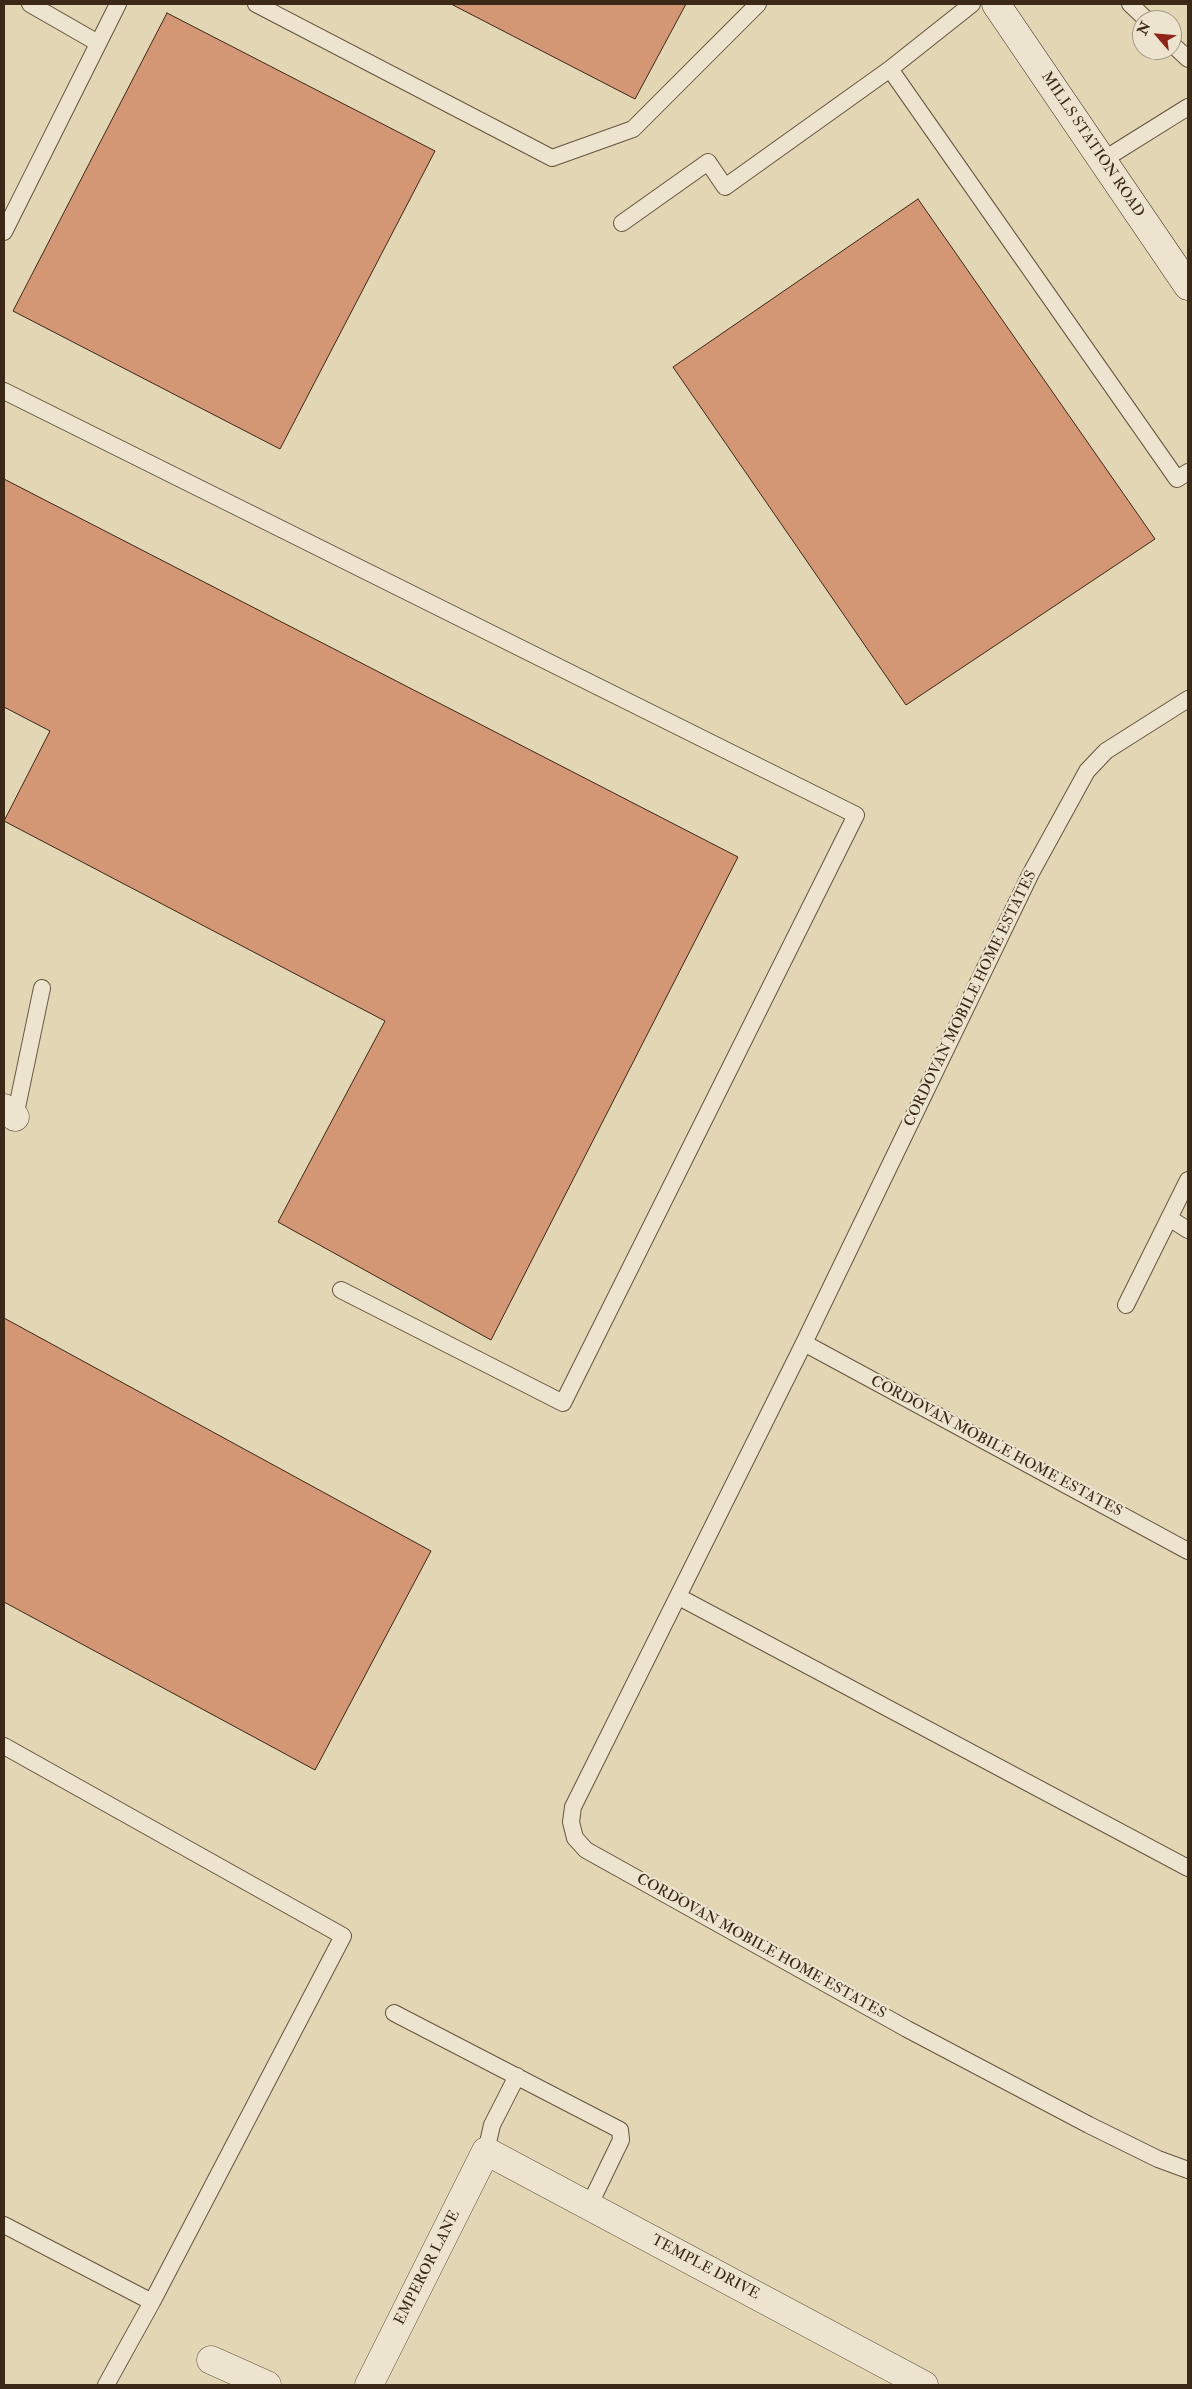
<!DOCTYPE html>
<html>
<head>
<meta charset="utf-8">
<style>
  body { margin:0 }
  #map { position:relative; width:1192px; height:2389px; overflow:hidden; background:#e2d6b4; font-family:"IM FELL Double Pica",serif }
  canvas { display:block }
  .frame { position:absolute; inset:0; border:5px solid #3c2816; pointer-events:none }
  .north { position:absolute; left:1132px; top:10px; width:50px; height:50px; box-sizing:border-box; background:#ece4ce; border:1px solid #a69984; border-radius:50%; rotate:297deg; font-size:14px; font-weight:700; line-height:20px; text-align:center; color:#3c2816 }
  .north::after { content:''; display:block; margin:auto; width:18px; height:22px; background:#8f2418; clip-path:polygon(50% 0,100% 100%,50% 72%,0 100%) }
</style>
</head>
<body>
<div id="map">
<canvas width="1192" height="2389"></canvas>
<div class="frame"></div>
<div class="north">N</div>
</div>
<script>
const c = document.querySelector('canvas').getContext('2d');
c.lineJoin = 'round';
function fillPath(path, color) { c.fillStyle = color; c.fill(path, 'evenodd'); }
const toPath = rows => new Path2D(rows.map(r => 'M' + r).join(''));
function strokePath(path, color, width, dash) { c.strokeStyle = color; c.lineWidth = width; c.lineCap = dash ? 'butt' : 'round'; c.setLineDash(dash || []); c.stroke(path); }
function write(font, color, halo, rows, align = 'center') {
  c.font = font + ' "IM FELL Double Pica",serif'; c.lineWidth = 4.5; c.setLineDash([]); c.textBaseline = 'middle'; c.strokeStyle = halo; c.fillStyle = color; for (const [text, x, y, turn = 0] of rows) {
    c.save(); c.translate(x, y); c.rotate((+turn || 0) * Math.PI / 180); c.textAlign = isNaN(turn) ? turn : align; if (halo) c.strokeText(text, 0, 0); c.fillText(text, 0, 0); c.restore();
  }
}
const building = toPath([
  [451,4,686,4,635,99,451,4],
  [167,13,435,151,280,449,13,311,167,13],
  [918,199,1155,539,906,705,673,367,918,199],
  [4,479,738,857,491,1340,278,1222,385,1021,4,821,50,731,4,707,4,479],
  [4,1318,431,1551,315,1770,4,1602,4,1318]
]);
fillPath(building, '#d49776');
strokePath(building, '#3c2816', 1);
const lane = toPath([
  [30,4,98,43],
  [256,4,552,158,633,129,758,4],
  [1130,4,1147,20],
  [1172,44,1188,59],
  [890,69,1177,479,1188,472],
  [1103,160,1188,107],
  [622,223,708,162,725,187,890,69,972,4],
  [4,232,118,4],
  [4,391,856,815,563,1403,341,1290],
  [1188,699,1106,751,1087,771,1031,873,804,1343,573,1807,571,1822,575,1838,586,1850,907,2029,1089,2125,1158,2159,1188,2170],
  [15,1117,42,988],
  [1169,1218,1188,1230],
  [1126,1305,1188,1180],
  [804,1343,1188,1551],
  [679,1597,1188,1868],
  [4,1746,343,1936,152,2302,106,2385],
  [394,2013,620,2130,621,2140,589,2206],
  [486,2151,492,2125,517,2076],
  [4,2225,152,2302]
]);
const street = toPath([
  [4,1108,15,1117],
  [211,2360,267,2385],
  [369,2385,486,2151,924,2385]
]);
const secondary = toPath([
  [996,4,1188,286]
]);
strokePath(lane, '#66543e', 18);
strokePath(street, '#66543e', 29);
strokePath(secondary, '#3c2816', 29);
strokePath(lane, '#ece4ce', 16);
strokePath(street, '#ece4ce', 28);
strokePath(secondary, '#ece4ce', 28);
write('15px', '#3c2816', '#ece4ce', [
  ["MILLS STATION ROAD",1092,145,56],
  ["CORDOVAN MOBILE HOME ESTATES",971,999,-64],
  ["CORDOVAN MOBILE HOME ESTATES",996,1447,28],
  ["CORDOVAN MOBILE HOME ESTATES",761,1947,29],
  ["EMPEROR LANE",428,2268,-63],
  ["TEMPLE DRIVE",705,2268,28]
]);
</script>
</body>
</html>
